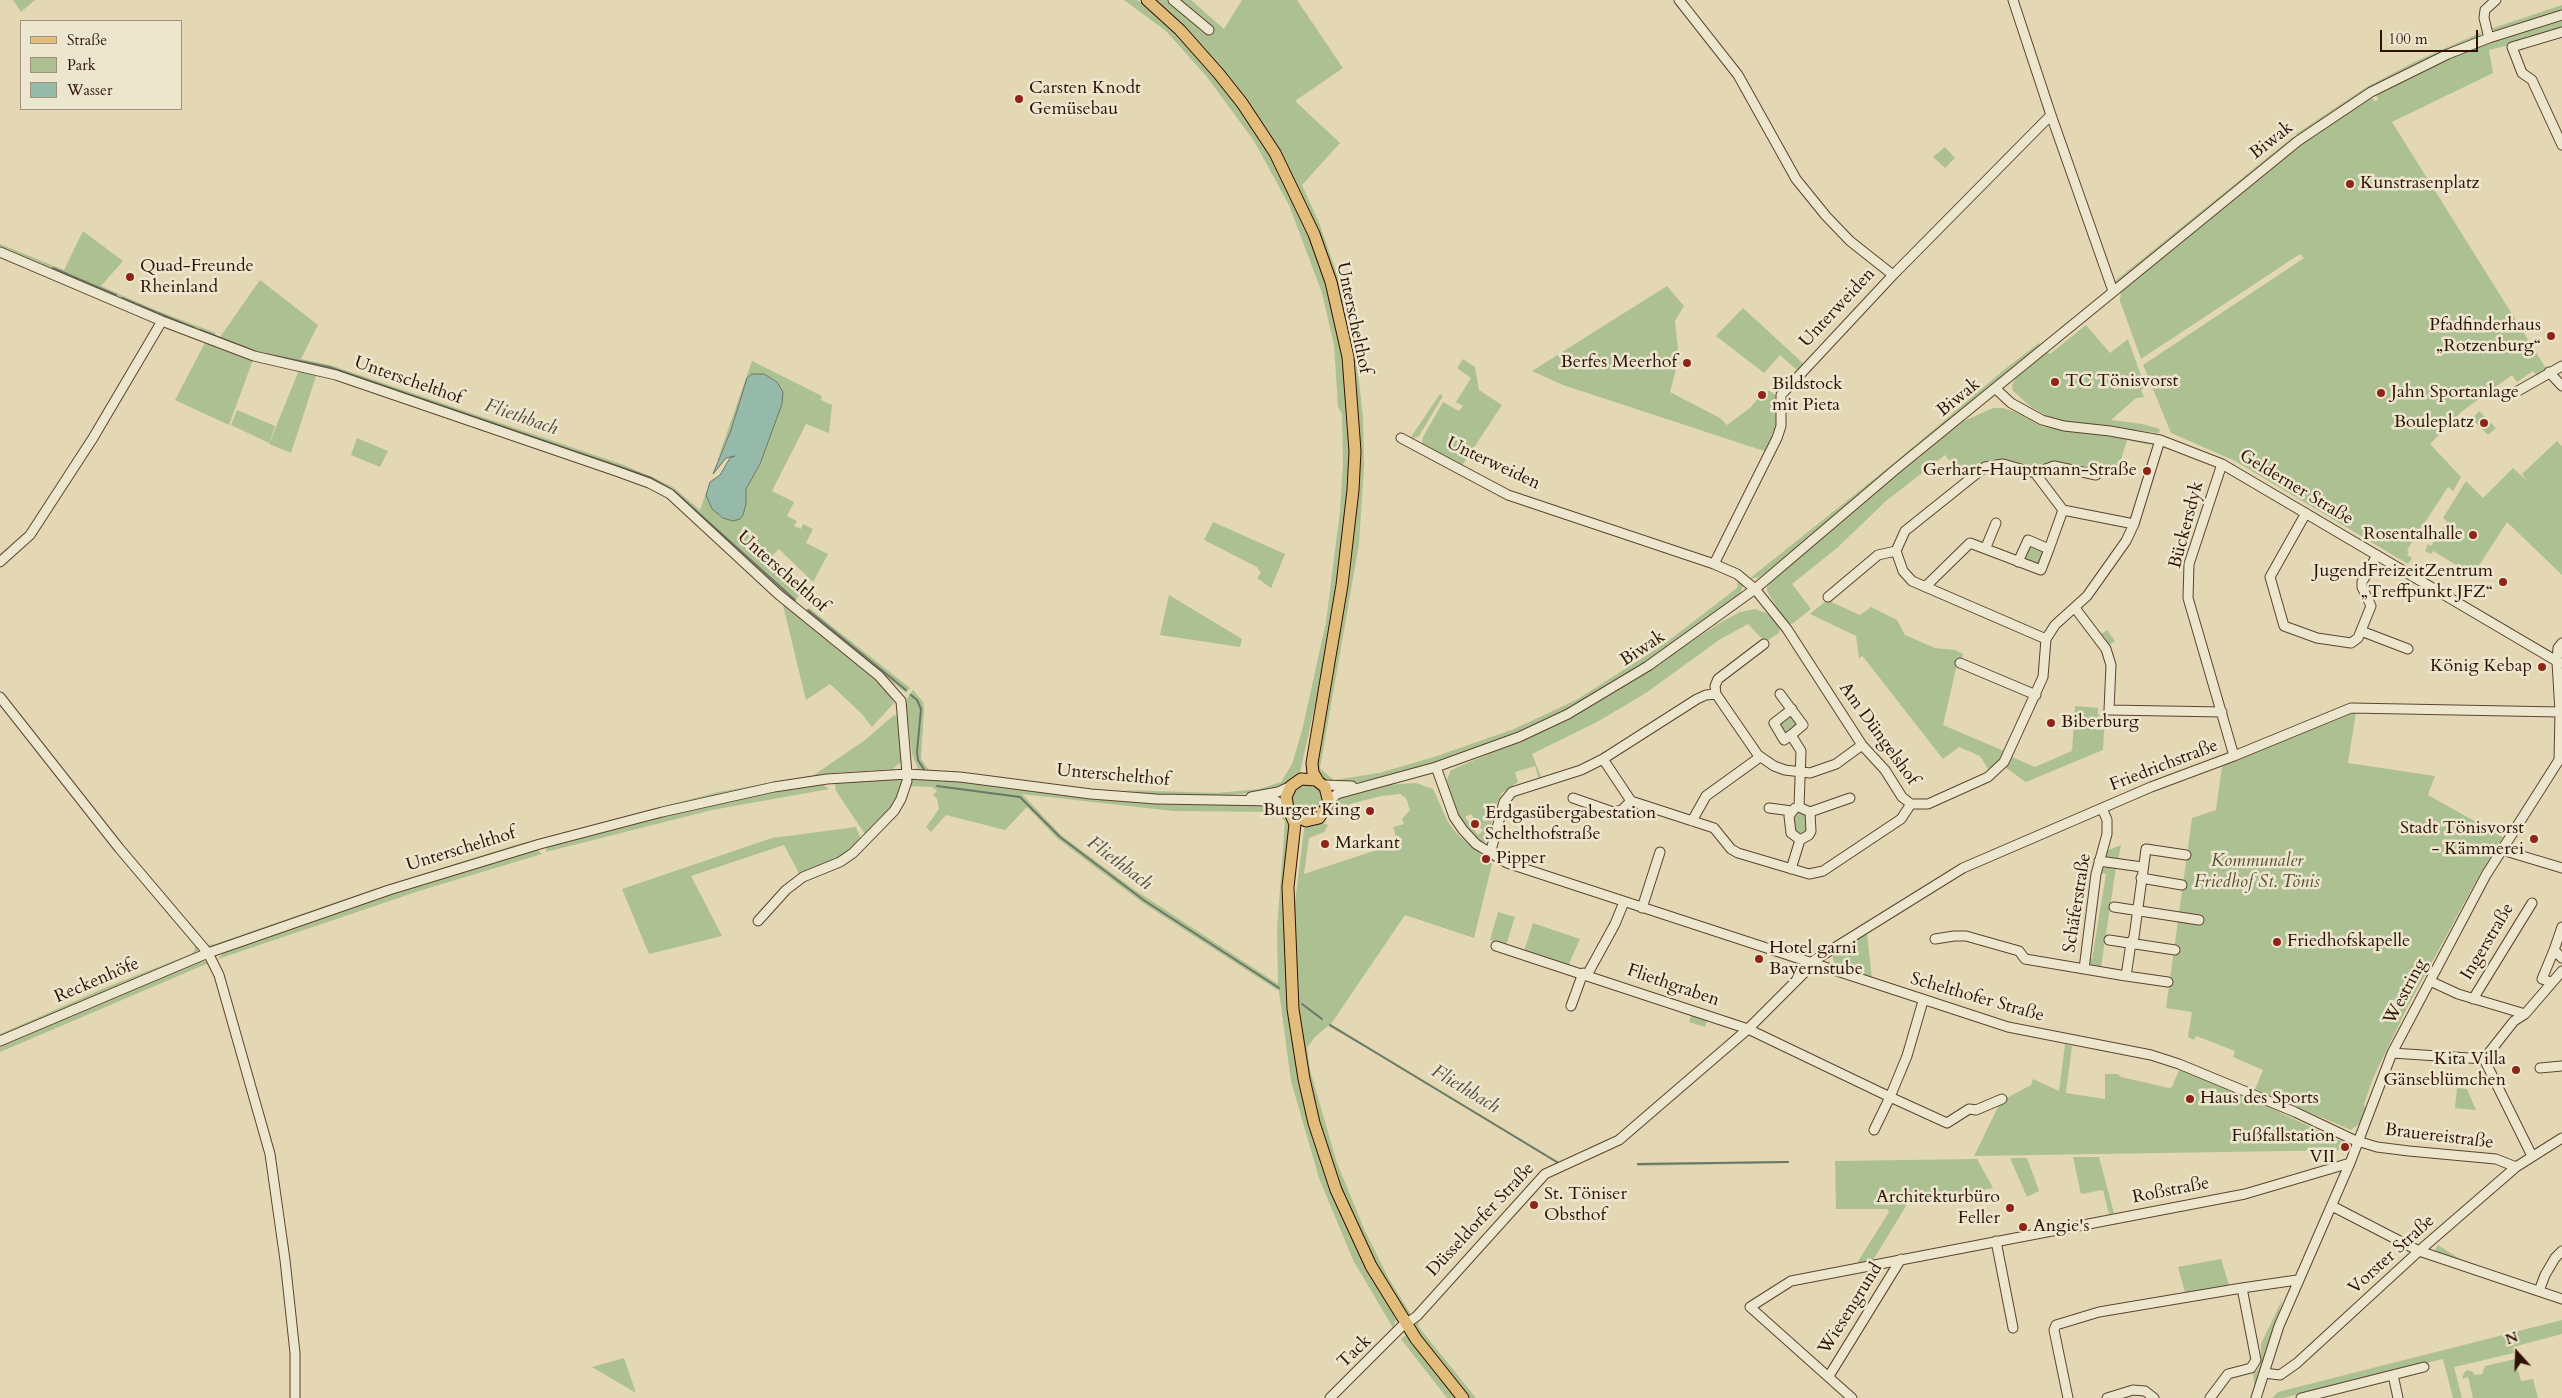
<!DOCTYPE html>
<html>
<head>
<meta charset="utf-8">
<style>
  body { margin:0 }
  #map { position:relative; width:2562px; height:1398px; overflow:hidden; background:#e3d8b3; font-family:Cardo,serif }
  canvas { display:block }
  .legend { position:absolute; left:20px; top:20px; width:162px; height:90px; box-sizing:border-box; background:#ede6ce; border:1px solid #a1917d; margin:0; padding:6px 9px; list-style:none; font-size:15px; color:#2f1103 }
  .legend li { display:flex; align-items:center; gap:10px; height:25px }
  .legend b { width:25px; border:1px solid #a1917d }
  .north { position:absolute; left:2492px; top:1328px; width:50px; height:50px; -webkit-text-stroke:4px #ede6ce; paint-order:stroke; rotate:340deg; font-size:14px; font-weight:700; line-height:20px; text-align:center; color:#2f1103 }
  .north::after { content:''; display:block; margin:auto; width:18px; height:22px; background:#2f1103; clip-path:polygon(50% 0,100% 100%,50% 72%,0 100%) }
  .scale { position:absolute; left:2380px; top:30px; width:98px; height:22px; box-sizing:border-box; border:2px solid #2f1103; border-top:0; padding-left:6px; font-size:15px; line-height:18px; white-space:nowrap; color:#2f1103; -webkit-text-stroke:4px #ede6ce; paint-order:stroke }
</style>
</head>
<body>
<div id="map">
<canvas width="2562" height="1398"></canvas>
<ul class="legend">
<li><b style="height:6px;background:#e2bc7a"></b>Straße</li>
<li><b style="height:14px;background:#adc091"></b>Park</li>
<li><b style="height:14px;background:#96baa9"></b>Wasser</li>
</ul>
<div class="north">N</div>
<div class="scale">100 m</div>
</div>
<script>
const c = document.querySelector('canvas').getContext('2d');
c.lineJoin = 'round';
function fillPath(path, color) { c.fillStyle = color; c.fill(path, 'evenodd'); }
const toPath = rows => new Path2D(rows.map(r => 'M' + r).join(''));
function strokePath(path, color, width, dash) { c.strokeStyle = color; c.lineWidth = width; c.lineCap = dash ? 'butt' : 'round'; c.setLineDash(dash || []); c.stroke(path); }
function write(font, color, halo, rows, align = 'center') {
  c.font = font + ' Cardo,serif'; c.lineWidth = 5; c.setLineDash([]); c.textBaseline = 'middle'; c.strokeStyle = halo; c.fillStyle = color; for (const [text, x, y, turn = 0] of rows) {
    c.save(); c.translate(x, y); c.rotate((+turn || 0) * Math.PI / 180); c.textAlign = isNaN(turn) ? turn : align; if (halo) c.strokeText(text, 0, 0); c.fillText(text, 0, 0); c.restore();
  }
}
fillPath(toPath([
  [13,0,35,0,21,12],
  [1124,0,1137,0,1154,12,1189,45,1256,129,1294,197,1326,280,1347,371,1351,466,1331,633,1300,773,1275,791,1217,796,1155,795,1124,790,1217,793,1259,789,1281,782,1292,764,1302,731,1326,622,1340,511,1343,464,1342,414,1338,407,1334,345,1322,293,1289,205,1254,141,1207,77,1166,31],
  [1154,0,1191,0,1224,29,1242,0,1297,0,1343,68,1295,101,1340,143,1302,185,1320,225,1341,286,1356,355,1363,417,1364,466,1359,544,1320,768,1323,771,1334,780,1379,773,1434,757,1514,729,1576,700,1663,645,1737,588,1738,582,1732,576,1738,577,1744,583,1740,594,1664,652,1606,689,1540,723,1469,751,1402,773,1360,782,1328,784,1315,770,1352,544,1351,353,1287,166],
  [2562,5,2562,10,2496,30,2490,29],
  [2562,19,2562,30,2556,29,2543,33,2544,35,2530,39,2529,36,2517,41,2517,43,2489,50,2493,73,2392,122,2547,370,2537,376,2533,371,2517,382,2512,375,2461,412,2430,444,2461,477,2453,491,2448,487,2407,550,2409,552,2407,555,2412,558,2408,564,2235,461,2171,433,2143,365,2304,258,2300,254,2141,359,2120,301,2121,289,2303,142,2371,97,2375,101,2378,100,2376,94,2446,59,2486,42],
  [2482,32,2478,39,2364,93,2298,137,2296,134,2365,88,2414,62],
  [2293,137,2294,139,2114,286,2112,280,2115,281],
  [1945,147,1955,158,1945,168,1933,157],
  [83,231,123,261,101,286,155,310,216,333,213,337,0,249,0,244,64,270],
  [260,280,318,325,301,359,330,365,624,465,673,487,700,510,707,490,706,495,718,514,723,518,740,519,743,515,746,504,746,489,760,464,782,404,777,382,770,377,752,374,748,378,731,430,716,464,752,361,822,396,821,400,832,405,829,433,806,424,772,491,794,502,787,516,797,521,794,526,801,529,803,524,813,529,806,543,828,554,813,582,779,549,766,562,800,595,793,602,670,491,443,407,248,352,218,340],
  [1667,286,1684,306,1675,321,1679,358,1670,392,1720,418,1727,425,1751,407,1760,396,1764,399,1769,390,1778,398,1778,426,1767,452,1563,385,1532,371],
  [1743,308,1806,366,1799,372,1780,355,1764,373,1716,336],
  [2086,325,2110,353,2128,339,2145,387,2141,390,2144,397,2136,398,2111,420,2142,424,2160,429,2159,433,2074,423,2049,417,2030,406,2013,391,2012,385,2016,378,2048,352,2050,354],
  [206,341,253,360,229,425,175,400],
  [2039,343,2042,346,1760,577,1749,579,1894,463,2005,369],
  [1463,359,1475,367,1479,390,1502,405,1461,467,1423,448,1422,443,1423,437,1443,402,1459,411,1463,406,1456,402,1471,378,1457,368],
  [299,370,317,373,291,453,269,444],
  [1440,394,1443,396,1419,436,1409,440],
  [1993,408,2003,408,2015,412,2043,427,2144,439,2150,445,2127,440,2117,473,2097,469,2093,472,2038,469,1997,460,1987,462,1964,479,1945,455,1886,501,1837,548,1792,584,1811,609,1792,624,1786,623,1767,591,1767,587,1773,580,1938,439,1964,421],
  [237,410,275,426,269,443,231,425],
  [2479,411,2496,428,2488,435,2472,419],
  [357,438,388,451,380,467,351,455],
  [2557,441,2562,446,2562,575,2507,522,2473,575,2433,551,2431,554,2425,551,2428,544,2431,546,2447,521,2443,518,2466,481,2483,498,2513,468,2527,481,2522,474],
  [1213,522,1285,554,1271,588,1257,578,1261,573,1257,567,1204,540],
  [2029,544,2044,551,2041,562,2038,565,2023,559],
  [1169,595,1242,639,1240,647,1160,635],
  [1827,600,1860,615,1871,607,1897,620,1905,635,1935,648,1955,650,1963,654,1960,666,1957,664,1943,725,2004,751,1997,763,1989,770,1980,756,1959,747,1943,759,1864,658,1862,656,1859,658,1856,636,1810,614],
  [782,601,884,686,894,703,872,727,861,713,830,684,806,700],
  [809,608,910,688,906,693,806,612],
  [1755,609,1766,613,1780,625,1779,633,1765,642,1748,624,1719,640,1646,693,1597,722,1532,754,1541,777,1538,777,1535,766,1515,772,1518,782,1502,793,1497,803,1487,840,1485,842,1477,840,1468,830,1456,811,1449,790,1447,779,1451,770,1537,733,1612,694,1718,624,1740,612],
  [1471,814,1483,831,1478,835,1465,817],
  [2107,630,2115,641,2110,645,2106,645,2099,636],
  [913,690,923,702,924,709,921,759,929,770,918,769,912,754,906,704,908,696],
  [2075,706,2098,708,2098,715,2105,716,2103,750,2026,782,2006,768,2012,757,2035,767,2072,751],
  [2356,712,2348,763,2435,776,2428,795,2503,837,2481,872,2408,1006,2374,1076,2364,1104,2365,1109,2360,1123,2351,1130,2255,1089,2263,1070,2233,1057,2235,1051,2196,1036,2194,1040,2188,1037,2192,1012,2166,1008,2192,818,2216,810,2222,766],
  [1790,714,1798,726,1786,733,1784,733,1779,722],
  [894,715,900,717,903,760,893,769,831,773,750,788,607,822,211,949,206,948,195,934,207,945,215,944,371,890,515,845,718,792,814,775,865,740],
  [914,778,954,780,1111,800,1281,805,1290,816,1288,868,1298,1074,1375,1282,1396,1320,1393,1328,1353,1260,1319,1178,1291,1081,1279,991,1143,903,1058,839,1027,807,1005,830,946,815,931,832,926,827,939,809,937,799,933,795,937,791,932,787,910,786],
  [1022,794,1173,811,1274,812,1281,816,1285,822,1277,929,1278,984,1132,888,1061,835],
  [901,779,902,785,892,810,867,837,836,791,835,783],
  '1290 799a17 17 0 1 1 34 0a17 17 0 1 1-34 0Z',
  [1416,783,1433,789,1448,822,1457,834,1492,864,1474,938,1405,915,1331,1024,1561,1163,1559,1164,1409,1072,1328,1026,1315,1037,1307,1048,1310,1070,1337,1163,1365,1231,1389,1279,1412,1316,1409,1317,1377,1269,1347,1205,1313,1102,1298,1004,1293,919,1304,829,1309,825,1320,822,1328,825,1324,832,1309,838,1304,874,1398,843,1393,827,1404,824,1402,819,1410,810,1406,798,1400,794,1381,796,1350,804,1347,806,1340,819,1331,812,1331,808,1338,795,1385,785],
  [822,784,829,789,712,810,546,852,547,846,622,825,716,803],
  [1795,811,1807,813,1808,832,1801,837,1793,833,1792,818],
  [856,827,861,839,851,853,801,877,784,845,691,876,722,936,649,954,622,889,772,838],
  [2121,845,2118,861,2105,857,2106,851],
  [537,849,542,854,422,890,218,959,223,953,377,898],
  [2106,866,2116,868,2101,967,2087,964,2087,958,2092,959,2106,874,2100,872,2103,867],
  [1498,912,1515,917,1506,945,1490,940],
  [1533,923,1580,939,1568,966,1524,951],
  [1867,933,1872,979,1836,966,1833,960,1833,954],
  [195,944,199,949,196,954,0,1037,0,1034,107,987,191,954,195,950],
  [202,961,211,962,0,1052,0,1045],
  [1692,1013,1708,1018,1705,1027,1689,1022],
  [2065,1044,2072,1046,2066,1093,2105,1099,2105,1074,2118,1074,2121,1077,2169,1088,2172,1087,2179,1070,2264,1105,2343,1142,2348,1146,2349,1150,1974,1156,2001,1101,2031,1085,2033,1079,2059,1091],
  [2457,1088,2467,1089,2476,1110,2455,1108],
  [2073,1157,2099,1157,2114,1213,2109,1214,2103,1190,2081,1194],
  [2010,1158,2027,1158,2039,1191,2027,1197],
  [1977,1159,1993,1188,1908,1203,1873,1260,1857,1263,1889,1212,1887,1209,1836,1209,1835,1161],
  [1789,1161,1789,1163,1638,1166,1636,1163],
  [2438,1245,2465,1262,2434,1252],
  [2221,1259,2230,1288,2186,1296,2178,1267],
  [2283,1298,2261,1375,2255,1390,2253,1372,2257,1371,2261,1364,2261,1344],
  [1420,1316,1418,1326,1476,1398,1470,1398,1448,1373,1414,1327],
  [2562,1320,2562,1334,2513,1347,2514,1353,2454,1367,2462,1398,2453,1398,2443,1359,2283,1398,2272,1398,2278,1392],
  [1406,1335,1411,1338,1459,1398,1447,1398,1401,1339],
  [624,1358,636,1393,592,1367],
  [2515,1359,2521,1381,2533,1379,2538,1398,2473,1398,2468,1377,2462,1379,2464,1373,2467,1370,2473,1372,2475,1375,2482,1374,2485,1366]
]), '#adc091');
const water = toPath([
  [752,374,764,374,777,382,783,392,782,404,760,464,746,489,746,504,743,515,740,519,733,521,723,518,712,509,706,495,710,482,720,475,730,458,735,456,726,458,713,474,731,430,747,378,752,374]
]);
fillPath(water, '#96baa9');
strokePath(water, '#6d7667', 1);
strokePath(toPath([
  [53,268,116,295],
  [122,298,194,328],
  [200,330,251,350],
  [265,354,329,367,652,478,674,491,795,600],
  [808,610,906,690],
  [911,695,917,700,921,709,917,752,918,760,925,771],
  [937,786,1020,797,1060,837,1145,901,1279,988],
  [1302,1004,1322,1019],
  [1330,1025,1560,1164],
  [1638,1164,1788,1162]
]), '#6d7667', 2);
const minor = toPath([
  [1173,0,1209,30],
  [1679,0,1738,75,1796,179,1826,216,1850,241,1893,275],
  [2013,0,2051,115,2113,291],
  [2562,32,2512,47,2522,73,2532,80,2562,145],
  [2489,38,2484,18,2485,10,2496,0],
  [2051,115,1893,275,1781,395,1781,426,1777,438,1714,564,1737,574,1755,589,1787,629,1862,745,1885,770,1902,797,1911,804,1928,804,1988,777,2004,762,2043,677,2046,639,2055,625,2087,596,2126,541,2134,524,2160,440],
  [0,252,162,321,254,356,336,375,616,471,649,483,670,494,778,594,879,676,901,701,907,774],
  [2549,372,2562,386],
  [1996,389,2011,403,2042,420,2064,426,2110,431,2160,440,2222,464,2560,663],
  [2516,392,2562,366],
  [1401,438,1508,495,1714,564],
  [2222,464,2189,564,2188,598,2234,756],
  [2035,473,2054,466,2096,475],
  [2306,513,2270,577,2284,626,2317,638,2351,643,2358,638,2371,606,2362,587,2362,582,2377,555],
  [1986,547,1996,523],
  [1896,551,1903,571,1912,581,2046,639],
  [0,562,30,535,93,438,162,321],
  [2018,562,2028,540,2049,549,2063,510],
  [1925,587,1970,543,2041,570,2049,549],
  [1828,597,1878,555,1896,551,1905,531,1985,467,2003,464,2035,473,2063,510,2134,524],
  [2075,608,2106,649,2111,665,2109,710,2222,712],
  [2361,631,2408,649],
  [1764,644,1718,679,1715,686,1716,694,1758,755,1774,766,1785,770,1810,773,1836,764,1862,745],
  [1960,663,2036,695],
  [1780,694,1803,725,1791,735],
  [0,697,119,848,208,953,219,975,270,1154,285,1260,295,1353,295,1398],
  [1603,759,1631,801,1714,828,1731,849,1738,853,1809,874,1823,871,1901,819,1911,804],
  [1436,767,1454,817,1463,830,1476,844,1507,863,2008,1027,2151,1055,2179,1064,2295,1112,2354,1140,2377,1147,2409,1151,2496,1159,2516,1167],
  [1324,785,1352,786],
  [1251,797,1278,792,1291,786],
  [1573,798,1613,812,1622,810,1631,801],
  [1330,800,1337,794,1436,767,1519,737,1568,714,1648,666,1755,589,1896,469,2298,141,2371,92,2448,54,2489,38,2562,15],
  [1799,807,1795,808,1789,816,1791,833,1800,840],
  [1769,808,1792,811],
  [1810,812,1850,798],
  [1692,821,1706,796,1760,757],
  [2502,850,2562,868],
  [1490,854,1504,802,1512,792,1581,770,1603,759,1697,699,1706,695,1716,694],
  [2099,861,2142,867],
  [1791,869,1800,840,1809,835,1811,831,1810,812,1799,807,1801,751,1791,735,1784,740,1774,723,1792,709],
  [2141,878,2182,885],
  [2114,907,2199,920],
  [1642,908,1660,852],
  [758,921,786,890,803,877,840,862,853,853,894,811,901,799,907,781],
  [2562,927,2554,950,2562,958],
  [1935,939,1954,936,1966,936,2019,951,2025,959,2126,976,2131,943,2134,937,2146,849,2186,855],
  [2109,940,2175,950],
  [1496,946,1748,1029,1890,1097,1907,1056,1923,1001],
  [2084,969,2096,874,2107,834,2107,820,2102,808],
  [1587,975,1615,924,1624,902],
  [2126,976,2168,982],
  [2430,981,2458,994,2525,1014],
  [2551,982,2542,979,2554,950],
  [2473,999,2532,903],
  [1571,1006,1583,973],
  [0,1041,208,953,389,890,540,844,662,812,774,787,827,779,907,774,960,777,1091,794,1156,799,1276,801,1288,808],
  [2392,1053,2484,1059,2532,1156],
  [2484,1059,2514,1021,2525,1014,2562,971],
  [2540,1068,2562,1066],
  [1874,1130,1890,1097,1947,1123,1969,1109,1976,1110,2002,1099],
  [2332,1206,2419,1251,2562,1299],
  [1996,1241,2013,1328],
  [2539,1291,2545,1275,2555,1258,2562,1251],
  [2264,1373,2280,1375,2297,1363,2419,1251,2516,1167,2562,1138],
  [2393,1375,2398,1398],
  [1829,1376,1901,1259],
  [1330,1398,1401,1327,1417,1316,1545,1174,1619,1140,1748,1029,1804,973,1810,963,1963,868,2151,787,2234,756,2351,708,2560,712],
  [1852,1398,1750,1307,1791,1281,2245,1194,2350,1163],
  [2068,1398,2054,1330,2056,1325,2099,1312,2242,1288],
  [2107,1398,2133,1390,2145,1391,2154,1398],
  [2210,1398,2228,1374,2251,1368,2256,1360,2242,1288,2297,1280],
  [2256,1398,2279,1326,2350,1163,2392,1053,2486,875,2559,760,2560,712,2557,662,2558,648,2562,643],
  [2301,1398,2424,1367]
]);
const major = toPath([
  [1147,0,1180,30,1219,74,1242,103,1275,153,1314,234,1331,282,1348,357,1355,451,1353,490,1342,585,1312,763,1313,773,1318,781],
  [1291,813,1306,821,1319,818,1329,803,1325,787,1316,780,1301,779,1291,786,1286,797,1288,808,1295,824,1288,887,1293,1009,1304,1079,1314,1123,1336,1190,1371,1266,1416,1339,1463,1398]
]);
strokePath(minor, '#5c432f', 11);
strokePath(major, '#2f1103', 13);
strokePath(minor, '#ede6ce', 9);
strokePath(major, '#e2bc7a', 11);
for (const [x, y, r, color] of [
  [1019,99,5,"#8f2418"],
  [2350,184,5,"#8f2418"],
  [130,277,5,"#8f2418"],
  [2551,336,5,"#8f2418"],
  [1687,363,5,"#8f2418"],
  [2055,382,5,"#8f2418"],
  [2381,393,5,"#8f2418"],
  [1762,395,5,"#8f2418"],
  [2484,423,5,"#8f2418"],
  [2147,471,5,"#8f2418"],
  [2473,535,5,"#8f2418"],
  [2503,582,5,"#8f2418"],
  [2542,667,5,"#8f2418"],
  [2051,723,5,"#8f2418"],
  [1370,811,5,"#8f2418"],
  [1475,824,5,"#8f2418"],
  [2534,839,5,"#8f2418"],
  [1325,844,5,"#8f2418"],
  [1486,859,5,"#8f2418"],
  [2277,942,5,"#8f2418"],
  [1759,959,5,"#8f2418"],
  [2516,1070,5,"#8f2418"],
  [2190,1099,5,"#8f2418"],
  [2345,1147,5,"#8f2418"],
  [1534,1205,5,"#8f2418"],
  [2010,1208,5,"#8f2418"],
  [2023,1227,5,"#8f2418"]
]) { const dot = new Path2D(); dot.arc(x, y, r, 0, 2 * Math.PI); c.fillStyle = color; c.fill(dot); strokePath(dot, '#ede6ce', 2); }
write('18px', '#2f1103', '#ede6ce', [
  ["Carsten Knodt",1029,89],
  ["Gemüsebau",1029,110],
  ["Kunstrasenplatz",2360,184],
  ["Quad-Freunde",140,267],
  ["Rheinland",140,288],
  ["Pfadfinderhaus",2541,326,"right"],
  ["„Rotzenburg“",2541,347,"right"],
  ["Berfes Meerhof",1677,363,"right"],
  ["TC Tönisvorst",2065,382],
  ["Bildstock",1772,385],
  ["mit Pieta",1772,406],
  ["Jahn Sportanlage",2391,393],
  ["Bouleplatz",2474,423,"right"],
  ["Gerhart-Hauptmann-Straße",2137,471,"right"],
  ["Rosentalhalle",2463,535,"right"],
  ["JugendFreizeitZentrum",2493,572,"right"],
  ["„Treffpunkt JFZ“",2493,593,"right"],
  ["König Kebap",2532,667,"right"],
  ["Biberburg",2061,723],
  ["Burger King",1360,811,"right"],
  ["Erdgasübergabestation",1485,814],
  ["Schelthofstraße",1485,835],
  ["Stadt Tönisvorst",2524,829,"right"],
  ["- Kämmerei",2524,850,"right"],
  ["Markant",1335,844],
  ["Pipper",1496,859],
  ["Friedhofskapelle",2287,942],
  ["Hotel garni",1769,949],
  ["Bayernstube",1769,970],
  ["Kita Villa",2506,1060,"right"],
  ["Gänseblümchen",2506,1081,"right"],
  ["Haus des Sports",2200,1099],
  ["Fußfallstation",2335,1137,"right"],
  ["VII",2335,1158,"right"],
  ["St. Töniser",1544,1195],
  ["Obsthof",1544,1216],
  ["Architekturbüro",2000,1198,"right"],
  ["Feller",2000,1219,"right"],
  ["Angie's",2033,1227]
], 'left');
write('18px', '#2f1103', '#ede6ce', [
  ["Biwak",2272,141,-38],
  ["Unterweiden",1838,308,-47],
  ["Unterschelthof",1353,318,78],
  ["Unterschelthof",408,381,19],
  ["Biwak",1959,398,-39],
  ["Unterweiden",1493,464,25],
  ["Gelderner Straße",2296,488,31],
  ["Bückersdyk",2187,525,-75],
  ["Unterschelthof",782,572,41],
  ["Biwak",1643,649,-33],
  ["Am Düngelshof",1878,734,54],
  ["Friedrichstraße",2164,766,-21],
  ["Unterschelthof",1113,776,5],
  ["Unterschelthof",461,850,-17],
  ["Schäferstraße",2078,903,-81],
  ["Ingerstraße",2488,942,-59],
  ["Reckenhöfe",97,981,-23],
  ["Fliethgraben",1673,986,19],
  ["Westring",2406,992,-62],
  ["Schelthofer Straße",1977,998,16],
  ["Brauereistraße",2439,1137,7],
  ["Roßstraße",2171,1191,-11],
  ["Düsseldorfer Straße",1481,1220,-47],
  ["Vorster Straße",2392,1255,-42],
  ["Wiesengrund",1851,1309,-58],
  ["Tack",1355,1352,-44]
]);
write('italic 18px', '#5b4e35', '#ede6ce', [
  ["Kommunaler",2257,862],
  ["Friedhof St. Tönis",2257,883]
]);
write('italic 19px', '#534c3d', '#ede6ce', [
  ["Fliethbach",521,418,19],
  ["Fliethbach",1119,864,37],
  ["Fliethbach",1465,1090,31]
]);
</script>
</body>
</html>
